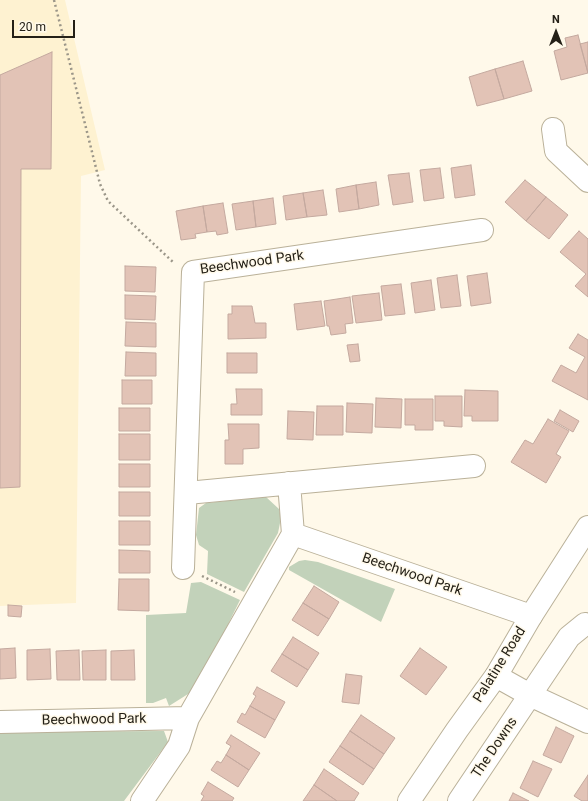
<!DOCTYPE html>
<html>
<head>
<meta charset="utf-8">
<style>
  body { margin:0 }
  #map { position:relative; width:588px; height:801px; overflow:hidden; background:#fff9ea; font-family:Roboto,sans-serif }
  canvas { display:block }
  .north { position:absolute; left:536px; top:12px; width:40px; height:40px; -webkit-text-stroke:3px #fff9ea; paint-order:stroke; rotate:0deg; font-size:11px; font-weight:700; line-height:16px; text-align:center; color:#242017 }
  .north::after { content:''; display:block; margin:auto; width:14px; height:18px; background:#242017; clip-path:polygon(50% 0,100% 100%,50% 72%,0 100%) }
  .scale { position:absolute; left:12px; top:20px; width:63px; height:18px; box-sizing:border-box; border:2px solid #242017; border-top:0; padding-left:5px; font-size:12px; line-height:14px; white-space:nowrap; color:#242017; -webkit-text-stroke:3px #fff9ea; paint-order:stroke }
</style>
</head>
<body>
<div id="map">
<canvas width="588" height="801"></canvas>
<div class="north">N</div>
<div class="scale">20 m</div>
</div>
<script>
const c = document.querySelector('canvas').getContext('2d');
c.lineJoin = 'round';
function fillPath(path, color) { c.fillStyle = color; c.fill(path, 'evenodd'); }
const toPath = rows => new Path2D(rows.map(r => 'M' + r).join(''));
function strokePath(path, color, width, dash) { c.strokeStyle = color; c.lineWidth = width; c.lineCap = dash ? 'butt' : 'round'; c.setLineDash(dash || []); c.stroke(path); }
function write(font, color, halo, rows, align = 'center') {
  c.font = font + ' Roboto,sans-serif'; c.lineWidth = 3; c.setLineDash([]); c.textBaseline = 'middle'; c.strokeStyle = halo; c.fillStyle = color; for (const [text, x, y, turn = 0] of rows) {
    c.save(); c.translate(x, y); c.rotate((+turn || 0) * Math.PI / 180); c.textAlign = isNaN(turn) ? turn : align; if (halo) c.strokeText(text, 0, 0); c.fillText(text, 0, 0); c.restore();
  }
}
fillPath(toPath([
  [0,0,65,0,105,170,81,176,76,603,0,606]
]), '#fef2d1');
fillPath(toPath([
  [266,497,279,509,281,518,278,533,244,592,207,574,208,551,199,545,196,535,199,508,206,503],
  [305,560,318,562,395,589,381,622,289,570,289,567,299,561],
  [201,582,240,600,196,689,169,706,166,698,153,703,146,703,146,615,186,613,191,583],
  [164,731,168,742,124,801,0,801,0,732]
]), '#c2d2ba');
const building = toPath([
  [578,35,588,73,561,80,554,51,567,47,565,38,578,35],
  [588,42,588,73,580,44,588,42],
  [52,52,51,169,21,169,20,487,0,488,0,75,52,52],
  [523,61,532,91,504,99,495,69,523,61],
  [495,69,504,99,477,106,469,77,495,69],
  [471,165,475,195,455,198,451,168,471,165],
  [440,168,444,198,424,201,420,170,440,168],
  [409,173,413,202,393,205,388,175,409,173],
  [525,180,546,197,526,221,505,202,525,180],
  [376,182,379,205,359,209,356,185,376,182],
  [356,185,359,209,339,212,336,189,356,185],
  [323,190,327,215,307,217,303,193,323,190],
  [303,193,307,217,286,220,283,196,303,193],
  [546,197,568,215,549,239,526,221,546,197],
  [273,198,276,224,256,227,253,201,273,198],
  [253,201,256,227,236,230,232,204,253,201],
  [223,203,228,233,217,235,216,231,207,232,203,206,223,203],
  [203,206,207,232,195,234,196,238,181,240,176,211,203,206],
  [579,231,588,239,588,297,575,286,586,274,560,252,579,231],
  [125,266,156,267,155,292,125,291,125,266],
  [487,273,491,303,471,306,467,276,487,273],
  [457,275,461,306,441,308,437,278,457,275],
  [431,280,435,310,415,313,411,283,431,280],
  [401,284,405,314,385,316,381,286,401,284],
  [379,293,382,320,356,323,352,296,379,293],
  [125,295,156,296,155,320,125,319,125,295],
  [350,297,353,323,345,324,346,333,331,335,329,326,327,326,324,301,350,297],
  [321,301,325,326,297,330,294,304,321,301],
  [232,306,252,306,255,323,266,323,266,338,228,339,228,314,232,314,232,306],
  [126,322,156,323,156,347,125,346,126,322],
  [578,334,588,340,588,400,552,381,561,365,576,373,585,357,569,348,578,334],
  [358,344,360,361,350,362,347,345,358,344],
  [126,352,156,353,156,376,125,376,126,352],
  [227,353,257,353,257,373,227,373,227,353],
  [122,380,152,380,152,404,122,404,122,380],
  [236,389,262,389,262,415,231,415,231,404,237,404,236,389],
  [465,390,498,391,498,421,472,421,472,416,464,416,465,390],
  [435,396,462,396,462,427,444,426,444,421,435,421,435,396],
  [376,398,402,399,401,428,375,427,376,398],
  [405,399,433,399,433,430,415,430,415,425,405,425,405,399],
  [347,403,373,404,372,433,346,432,347,403],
  [317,406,343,406,343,435,316,435,317,406],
  [119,408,150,408,150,431,119,431,119,408],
  [560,410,579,421,573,432,554,421,560,410],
  [288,411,314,412,313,440,287,439,288,411],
  [548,419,569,431,556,454,561,457,546,483,511,462,525,440,533,444,548,419],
  [228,424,259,424,259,448,243,449,243,464,225,464,225,440,229,440,228,424],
  [119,434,150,434,150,460,119,460,119,434],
  [119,464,150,464,150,487,119,487,119,464],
  [119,492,150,492,150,516,119,516,119,492],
  [119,521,150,521,150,545,119,545,119,521],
  [119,550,150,551,150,573,119,573,119,550],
  [119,579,149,579,149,611,118,610,119,579],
  [314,586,339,602,329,619,303,603,314,586],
  [303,603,329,619,318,636,292,620,303,603],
  [8,605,22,606,21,617,8,616,8,605],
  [293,637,319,653,308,670,282,654,293,637],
  [15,648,16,678,0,679,0,649,15,648],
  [420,648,447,667,426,695,400,676,420,648],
  [50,649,51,679,27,680,27,650,50,649],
  [79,650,80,680,57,680,56,651,79,650],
  [106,650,106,680,83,680,82,651,106,650],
  [134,650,135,680,111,680,111,651,134,650],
  [282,654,308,670,297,687,271,671,282,654],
  [346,674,362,676,359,704,342,702,346,674],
  [257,687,285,702,275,720,250,706,256,696,253,694,257,687],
  [250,706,275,720,265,738,237,722,242,713,245,715,250,706],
  [361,715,395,738,384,754,350,731,361,715],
  [556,727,574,736,561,763,543,755,556,727],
  [350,731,384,754,374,769,340,746,350,731],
  [231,735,260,753,249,770,226,755,231,746,226,743,231,735],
  [340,746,374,769,363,785,329,762,340,746],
  [226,755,249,770,238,787,211,770,217,761,221,763,226,755],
  [533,761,552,769,538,797,520,788,533,761],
  [324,769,359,793,354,801,337,801,314,785,324,769],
  [588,775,588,801,582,801,574,796,588,775],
  [208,782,234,798,232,801,201,801,204,796,201,794,208,782],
  [314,785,337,801,303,801,314,785],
  [513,793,529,801,509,801,513,793]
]);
fillPath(building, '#e2c3b6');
strokePath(building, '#c4a99f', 1);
const street = toPath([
  [553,129,556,151,588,181],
  [289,483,293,534,531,616],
  [187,493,474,466],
  [183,568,193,272,482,230],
  [496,676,530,695,588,722],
  [0,722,188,718],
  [142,801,179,746,188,718,293,534],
  [459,801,569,637,585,624]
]);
const secondary = toPath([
  [409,801,457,730,496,676,531,616,588,527]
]);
strokePath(street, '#bab199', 24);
strokePath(secondary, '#bab199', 24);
strokePath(toPath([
  [54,0,100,184,108,201,174,263],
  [202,576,235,592]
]), '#9b9689', 2.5, [2, 3]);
strokePath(street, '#fff', 22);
strokePath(secondary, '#fff', 22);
write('14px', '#242017', '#fff9ea', [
  ["Beechwood Park",252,263,-8],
  ["Beechwood Park",412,575,19],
  ["Palatine Road",500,665,-58],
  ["Beechwood Park",94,720,-1],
  ["The Downs",495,748,-56]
]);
</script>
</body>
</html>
